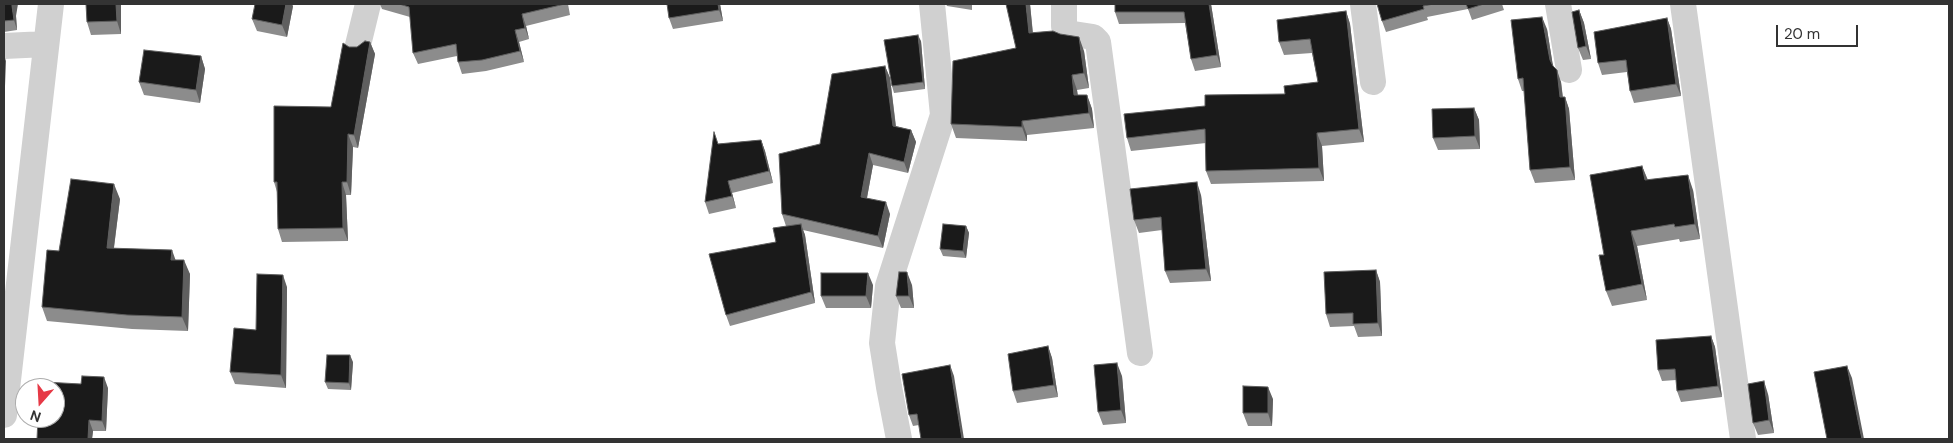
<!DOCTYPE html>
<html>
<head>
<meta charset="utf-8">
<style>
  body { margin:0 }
  #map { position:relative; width:1953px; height:443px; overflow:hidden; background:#fff; font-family:"DM Sans",sans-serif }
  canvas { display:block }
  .frame { position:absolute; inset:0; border:5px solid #333; pointer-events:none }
  .north { position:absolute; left:15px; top:378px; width:50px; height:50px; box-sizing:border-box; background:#fff; border:1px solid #adadad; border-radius:50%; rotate:199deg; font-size:14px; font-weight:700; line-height:20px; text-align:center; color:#333 }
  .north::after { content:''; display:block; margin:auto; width:18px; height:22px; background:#e63946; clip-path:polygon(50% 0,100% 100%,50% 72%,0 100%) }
  .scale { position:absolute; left:1776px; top:25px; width:82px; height:22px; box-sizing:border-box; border:2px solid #333; border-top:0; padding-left:6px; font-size:15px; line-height:18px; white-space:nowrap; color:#333; -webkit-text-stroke:4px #fff; paint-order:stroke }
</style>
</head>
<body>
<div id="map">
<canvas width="1953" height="443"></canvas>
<div class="frame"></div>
<div class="north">N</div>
<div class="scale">20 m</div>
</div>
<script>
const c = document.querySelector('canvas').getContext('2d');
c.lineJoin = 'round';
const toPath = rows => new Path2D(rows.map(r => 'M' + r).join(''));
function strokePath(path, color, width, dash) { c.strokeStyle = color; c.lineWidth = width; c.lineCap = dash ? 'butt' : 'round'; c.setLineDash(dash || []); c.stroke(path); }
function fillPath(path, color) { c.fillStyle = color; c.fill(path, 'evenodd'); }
strokePath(toPath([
  [1064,4,1064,26,1067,33,1093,37,1098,42,1140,353],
  [1363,4,1373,82],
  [1558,4,1569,70],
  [1683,4,1743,439],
  [358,45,368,4],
  [4,46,46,44],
  [4,415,51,4],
  [899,439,889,387,882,343,888,286,943,115,932,4]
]), '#d0d0d0', 26);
fillPath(toPath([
  [4,4,16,16,17,30,4,32],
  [86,4,121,4,121,34,91,35,87,22],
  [380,4,568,4,570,15,526,26,529,39,519,42,524,62,486,71,462,74,458,62,457,56,418,64,413,53,410,17,382,9],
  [720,4,723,21,673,29,669,18],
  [946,4,972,4,972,10,947,6],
  [1030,4,1033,33,1084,51,1089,88,1077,90,1078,95,1087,95,1092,109,1094,128,1027,135,1027,141,956,138,951,124,1016,48],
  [1115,4,1211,4,1221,67,1195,71,1191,59,1185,23,1119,24,1115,12],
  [1377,4,1502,4,1504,10,1472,20,1468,9,1427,17,1428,20,1386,32,1382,21],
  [293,6,287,37,257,31,252,19],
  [1579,10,1584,23,1591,59,1583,60,1578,48],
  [1346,11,1350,24,1364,142,1322,146,1324,181,1211,184,1206,171,1206,143,1131,151,1127,138,1205,106,1285,94,1318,82,1312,53,1284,55,1279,42],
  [1667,18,1671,29,1681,96,1634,103,1630,91,1627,72,1602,75,1598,63],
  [1547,29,1553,67,1561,82,1563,97,1565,97,1569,109,1575,180,1535,183,1530,170,1524,91,1522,91,1518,79],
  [921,41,925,89,894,93,892,86],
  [370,42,375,54,358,148,353,147,351,195,346,195,348,241,282,242,278,229,277,192,274,182,331,107,349,47,357,47],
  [201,56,205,69,200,103,144,95,139,82],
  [885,66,890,78,896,126,911,130,916,142,908,173,873,165,867,198,890,214,883,248,803,230,805,235,815,303,730,326,726,315,786,226,782,214,820,144],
  [1474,108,1479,120,1480,149,1438,150,1433,138],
  [761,140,765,151,773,183,732,193,736,208,709,214,705,202,718,144],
  [1642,166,1648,180,1693,190,1700,239,1680,242,1679,239,1637,246,1647,300,1612,306,1606,291,1604,255],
  [1201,195,1211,281,1170,283,1165,271,1162,230,1139,233,1134,220],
  [120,199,114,248,176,260,190,274,188,331,132,329,47,321,42,307,59,251],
  [966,226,969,233,966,258,943,256,940,249],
  [1376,270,1380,282,1382,336,1358,337,1354,326,1330,327,1326,314],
  [873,285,871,308,826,308,821,296],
  [912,285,914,308,901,308,896,296],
  [287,287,286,388,235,384,230,372,256,330],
  [1711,336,1715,347,1722,397,1681,402,1677,391,1676,380,1662,381,1658,370],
  [1048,346,1052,358,1058,397,1017,403,1013,391],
  [353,362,351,390,328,389,325,382],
  [954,376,919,425,913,426,909,415],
  [1122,376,1126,423,1103,425,1098,412],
  [108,388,106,431,93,431,92,439,37,439],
  [1768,394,1774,433,1758,435,1753,423],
  [1273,399,1272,426,1248,426,1243,413]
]), '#8c8c8c');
fillPath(toPath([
  [12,4,18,4,16,16,17,30,14,20,12,6],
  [116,4,121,4,121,34,117,21],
  [286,4,292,4,293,6,287,37,282,25],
  [718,4,720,4,723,21,719,10],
  [1026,4,1030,4,1034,47,1029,33],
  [1209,4,1211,4,1221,67,1217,55],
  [1579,10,1584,23,1591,59,1586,46],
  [1346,11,1350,24,1364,142,1359,129],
  [522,14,526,26,529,39,525,28],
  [1542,17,1547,29,1554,72,1550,60],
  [1667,18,1671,29,1681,96,1676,84],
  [515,30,519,42,524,62,520,51],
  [918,35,921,41,925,89,923,82],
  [1079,37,1084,51,1089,88,1084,73],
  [370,42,375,54,358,148,354,135],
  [4,55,6,61,5,86,4,83],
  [201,56,205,69,200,103,196,90],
  [885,66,890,78,897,137,893,126],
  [1557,70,1561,82,1564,110,1560,97],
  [1072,75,1077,90,1079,109,1074,95],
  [1087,95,1092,109,1094,128,1089,113],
  [1565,97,1569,109,1575,180,1570,167],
  [1474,108,1479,120,1480,149,1475,136],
  [1022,121,1027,135,1027,141,1022,127],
  [911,130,916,142,908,173,904,162],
  [1317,133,1322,146,1324,181,1319,168],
  [348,134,353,147,351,195,347,182],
  [761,140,765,151,773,183,769,171],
  [869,153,873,165,865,208,861,197],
  [1642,166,1648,181,1645,180],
  [1688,175,1693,190,1700,239,1695,224],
  [728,181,732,193,736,208,732,196],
  [342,182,346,195,348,241,343,228],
  [1197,182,1201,195,1211,281,1206,269],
  [114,184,120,199,112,262,107,248],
  [886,202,890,214,883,248,878,236],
  [801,224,805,235,815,303,811,292],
  [966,226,969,233,966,258,963,251],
  [1631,231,1637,246,1647,300,1642,284],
  [172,250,177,264,171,260],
  [184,260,190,274,188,331,182,317],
  [1376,270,1380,282,1382,336,1378,323],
  [907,272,912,285,914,308,909,296],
  [868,273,873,285,871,308,866,296],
  [283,275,287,287,286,388,281,375],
  [1711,336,1715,347,1722,397,1718,386],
  [1048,346,1052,358,1058,397,1054,385],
  [350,355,353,362,351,390,349,383],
  [1117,363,1122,376,1126,423,1121,410],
  [950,365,954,376,964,439,962,439],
  [1847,366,1852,378,1864,439,1862,439,1859,425],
  [104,377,108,388,106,431,102,421],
  [1764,381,1768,394,1774,433,1769,420],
  [1268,387,1273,399,1272,426,1268,413],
  [89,420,93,431,92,439,88,439]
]), '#5f5f5f');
const building = toPath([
  [4,4,12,4,12,6,14,20,4,21,4,4],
  [86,4,116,4,117,21,87,22,86,4],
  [255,4,286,4,282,25,252,19,255,4],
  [399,4,565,4,522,14,525,28,515,30,520,51,482,60,458,62,456,44,413,53,409,7,399,4],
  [667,4,718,4,719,10,669,18,667,4],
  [1006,4,1026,4,1029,33,1053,31,1060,34,1079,37,1084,73,1072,75,1074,95,1087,95,1089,113,1022,121,1022,127,951,124,953,61,1016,48,1006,4],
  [1115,4,1209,4,1217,55,1191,59,1184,12,1115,12,1115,4],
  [1377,4,1434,4,1423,6,1424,9,1382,21,1377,4],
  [1466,4,1484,4,1468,9,1466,4],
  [1579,10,1586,46,1578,48,1572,12,1579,10],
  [1346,11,1359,129,1317,133,1319,168,1206,171,1205,129,1127,138,1124,114,1205,106,1205,95,1285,94,1284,86,1318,82,1310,39,1279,42,1277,20,1346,11],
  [1542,17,1550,60,1553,66,1557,70,1560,97,1565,97,1570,167,1530,170,1523,78,1518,79,1511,20,1542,17],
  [1667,18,1676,84,1630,91,1626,60,1598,63,1594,32,1667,18],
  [918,35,923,82,892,86,884,40,918,35],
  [365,41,370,42,354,135,348,134,347,182,342,182,343,228,278,229,277,182,274,182,274,106,331,107,343,43,349,47,357,47,365,41],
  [144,50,201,56,196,90,139,82,144,50],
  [885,66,893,126,911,130,904,162,869,153,861,197,886,202,878,236,782,214,779,154,820,144,832,74,885,66],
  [1474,108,1475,136,1433,138,1432,109,1474,108],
  [714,132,718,144,761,140,769,171,728,181,732,196,705,202,714,132],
  [1642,166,1645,180,1688,175,1695,224,1675,227,1674,224,1631,231,1642,284,1606,291,1599,255,1604,255,1590,175,1642,166],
  [71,179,114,184,107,248,172,250,171,260,184,260,182,317,127,315,42,307,47,250,59,251,71,179],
  [1197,182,1206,269,1165,271,1161,217,1134,220,1130,189,1197,182],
  [801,224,811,292,726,315,709,254,776,242,773,228,801,224],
  [943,224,966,226,963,251,940,249,943,224],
  [1376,270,1378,323,1353,324,1353,313,1326,314,1324,272,1376,270],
  [899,272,907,272,909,296,896,296,899,272],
  [821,273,868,273,866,296,821,296,821,273],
  [257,274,283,275,281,375,230,372,234,328,256,330,257,274],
  [1711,336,1718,386,1677,391,1675,369,1658,370,1656,340,1711,336],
  [1048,346,1054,385,1013,391,1008,354,1048,346],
  [327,355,350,355,349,383,325,382,327,355],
  [1117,363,1121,410,1098,412,1094,365,1117,363],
  [950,365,962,439,921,439,917,414,909,415,902,374,950,365],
  [1847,366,1859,425,1862,439,1827,439,1814,372,1847,366],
  [82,376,104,377,102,421,89,420,88,439,37,439,38,418,55,418,55,388,43,388,44,382,81,384,82,376],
  [1764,381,1769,420,1753,423,1748,384,1764,381],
  [1243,386,1268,387,1268,413,1243,413,1243,386]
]);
fillPath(building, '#1a1a1a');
strokePath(building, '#5f5f5f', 1);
</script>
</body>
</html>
